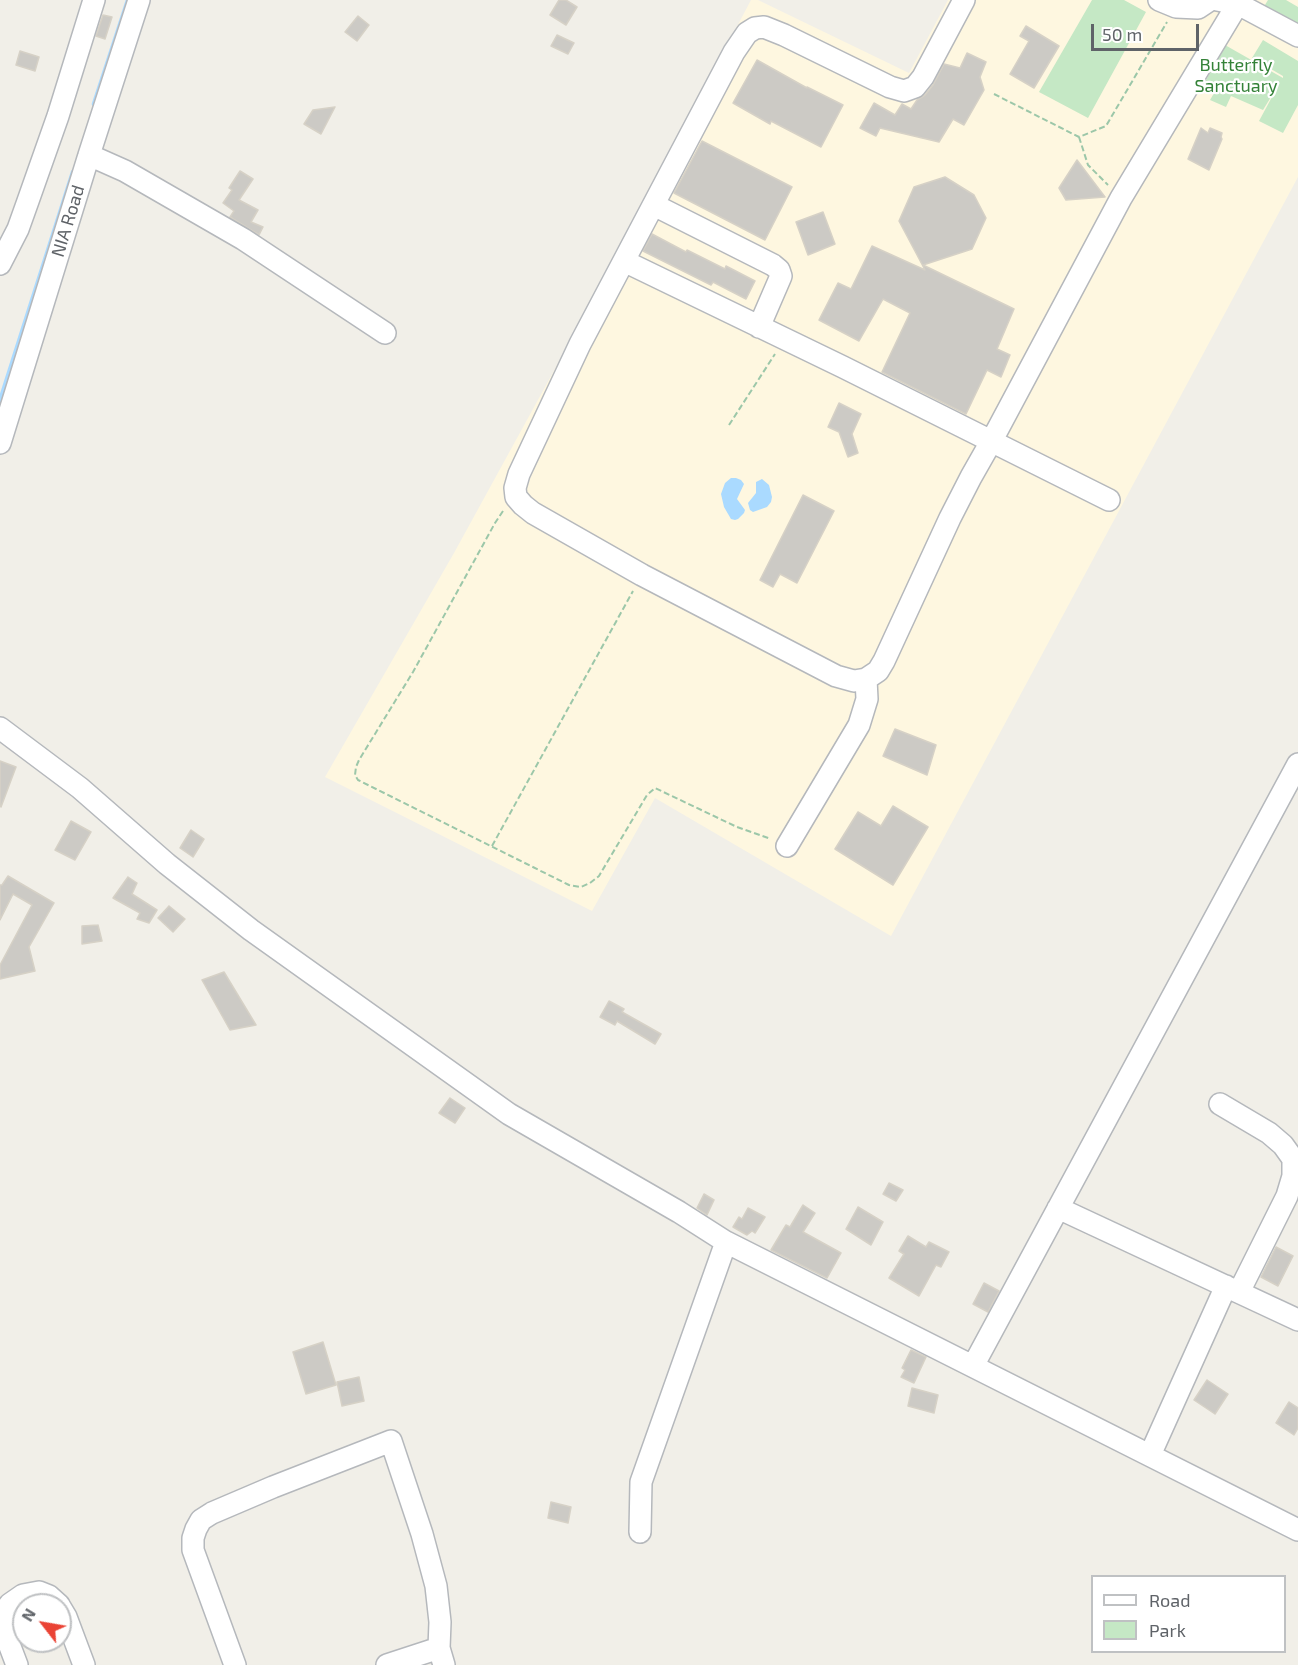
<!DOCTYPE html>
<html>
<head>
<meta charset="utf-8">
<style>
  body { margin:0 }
  #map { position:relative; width:1298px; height:1665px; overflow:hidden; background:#f1efe8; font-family:"Exo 2",sans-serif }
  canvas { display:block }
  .legend { position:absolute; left:1091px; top:1575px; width:195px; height:78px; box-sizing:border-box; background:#fff; border:2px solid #bfc1c3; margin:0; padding:8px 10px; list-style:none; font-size:18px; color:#5f6368 }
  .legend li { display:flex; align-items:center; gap:12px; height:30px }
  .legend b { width:30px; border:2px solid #bfc1c3 }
  .north { position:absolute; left:12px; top:1593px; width:60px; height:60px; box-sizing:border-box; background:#fff; border:2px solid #bfc1c3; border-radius:50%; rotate:301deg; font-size:16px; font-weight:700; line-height:24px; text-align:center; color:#5f6368 }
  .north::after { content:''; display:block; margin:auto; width:21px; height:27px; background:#ea4335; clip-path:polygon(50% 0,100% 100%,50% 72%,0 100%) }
  .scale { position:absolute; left:1091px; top:24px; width:108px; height:27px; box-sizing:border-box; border:3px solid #5f6368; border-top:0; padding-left:8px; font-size:18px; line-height:21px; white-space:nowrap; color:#5f6368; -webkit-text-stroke:4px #fff; paint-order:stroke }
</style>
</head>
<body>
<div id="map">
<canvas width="1298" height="1665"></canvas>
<ul class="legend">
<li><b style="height:8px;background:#fff"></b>Road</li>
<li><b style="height:16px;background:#c5e8c5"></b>Park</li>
</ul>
<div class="north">N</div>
<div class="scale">50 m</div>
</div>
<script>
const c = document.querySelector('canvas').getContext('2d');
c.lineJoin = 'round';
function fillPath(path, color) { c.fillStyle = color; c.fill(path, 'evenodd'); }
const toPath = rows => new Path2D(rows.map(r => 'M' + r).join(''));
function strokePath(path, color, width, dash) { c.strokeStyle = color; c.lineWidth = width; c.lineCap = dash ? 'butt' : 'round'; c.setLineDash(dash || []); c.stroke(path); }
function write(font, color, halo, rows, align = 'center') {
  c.font = font + ' "Exo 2",sans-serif'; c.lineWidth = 4.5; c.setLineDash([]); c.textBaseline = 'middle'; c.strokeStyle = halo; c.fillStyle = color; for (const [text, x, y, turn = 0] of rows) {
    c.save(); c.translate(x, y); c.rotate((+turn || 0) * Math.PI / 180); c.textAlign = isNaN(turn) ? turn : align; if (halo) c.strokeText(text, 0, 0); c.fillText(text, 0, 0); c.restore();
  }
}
fillPath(toPath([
  [751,0,758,0,909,73,948,0,1298,0,1298,177,891,936,655,798,592,911,325,777,454,553,573,336]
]), '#fef7e0');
fillPath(toPath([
  [1092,0,1124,0,1146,12,1088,118,1039,92],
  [1268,0,1286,0,1298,7,1298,34,1260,13],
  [1263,40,1298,61,1298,105,1283,133,1259,121,1279,84,1263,110,1231,96,1226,107,1210,100,1217,88,1205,82,1225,45,1283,78,1283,76,1252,58]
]), '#c5e8c5');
fillPath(toPath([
  [731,478,736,478,741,480,744,484,737,499,745,510,744,513,738,519,735,520,731,519,724,507,721,494,725,483],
  [762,479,769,485,772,497,771,502,767,507,753,512,750,510,748,503,756,493,756,482]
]), '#aadaff');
strokePath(toPath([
  [94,104,128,0],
  [0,401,73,172]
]), '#aadaff', 4.5);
const building = toPath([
  [559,0,566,0,577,7,566,25,550,15,559,0],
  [103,15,112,17,105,39,96,36,103,15],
  [358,16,369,25,357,41,345,32,358,16],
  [1026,26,1059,46,1034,88,1010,74,1029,41,1020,36,1026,26],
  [557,35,574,43,568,54,551,46,557,35],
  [20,51,39,57,35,71,16,65,20,51],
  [967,53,986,62,980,77,984,90,964,125,953,119,939,142,880,128,876,136,860,128,874,103,895,115,902,104,911,109,917,100,925,95,933,85,944,64,960,68,967,53],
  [757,60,807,88,807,87,843,105,821,147,771,121,770,124,733,103,757,60],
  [335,107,321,134,304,124,313,110,335,107],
  [1201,128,1208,133,1210,128,1222,133,1221,137,1222,139,1209,170,1188,159,1201,128],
  [702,141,792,187,765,240,674,193,702,141],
  [1077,160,1105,197,1066,200,1059,188,1077,160],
  [240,171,253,179,239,200,258,210,251,222,263,227,259,235,230,217,234,211,223,203,232,190,229,188,240,171],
  [945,177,974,195,986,218,972,249,923,265,1014,309,997,349,1010,355,1001,377,987,370,966,414,882,372,910,313,883,299,859,341,819,320,838,283,851,289,872,246,925,270,899,221,914,187,945,177],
  [823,212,835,244,808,255,796,222,823,212],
  [652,234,686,252,687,250,725,269,726,266,755,281,746,299,713,282,711,285,643,251,652,234],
  [839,403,861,414,852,434,858,453,848,457,839,432,828,427,839,403],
  [803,495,834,511,797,583,780,574,773,587,760,580,803,495],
  [895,729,936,745,927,775,883,756,895,729],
  [0,761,16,767,1,807,0,806,0,761],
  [893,806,928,827,893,885,835,849,858,812,881,826,893,806],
  [71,821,91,832,75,860,55,850,71,821],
  [191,830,204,839,193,857,180,848,191,830],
  [8,876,54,903,29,947,35,971,0,979,0,965,32,905,13,894,0,920,0,885,2,885,8,876],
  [128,877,137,883,132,894,157,910,149,923,137,919,140,913,113,898,128,877],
  [169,906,185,919,173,932,158,918,169,906],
  [98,925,102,941,82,944,82,926,98,925],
  [224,972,256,1025,230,1030,202,980,224,972],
  [609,1001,624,1009,622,1012,661,1034,655,1044,617,1021,615,1025,600,1017,609,1001],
  [450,1098,465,1108,455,1123,439,1113,450,1098],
  [889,1183,903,1190,896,1201,883,1194,889,1183],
  [704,1194,714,1200,707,1215,697,1208,704,1194],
  [803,1205,815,1213,803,1232,841,1253,827,1278,771,1250,786,1225,790,1227,803,1205],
  [858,1207,883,1222,871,1245,846,1229,858,1207],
  [748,1208,765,1217,755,1233,752,1231,747,1235,733,1227,739,1217,742,1219,748,1208],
  [908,1236,926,1247,929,1242,949,1252,941,1267,936,1265,919,1296,889,1278,904,1254,899,1251,908,1236],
  [1276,1247,1293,1256,1278,1286,1261,1277,1276,1247],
  [984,1283,999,1291,988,1312,973,1304,984,1283],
  [323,1342,336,1385,306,1394,293,1352,323,1342],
  [911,1350,926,1357,914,1383,901,1377,905,1370,902,1368,911,1350],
  [359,1377,364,1401,342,1406,337,1382,359,1377],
  [1207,1380,1228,1394,1215,1414,1194,1400,1207,1380],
  [912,1388,938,1395,934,1413,908,1406,912,1388],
  [1289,1402,1298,1408,1298,1428,1294,1435,1276,1423,1289,1402],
  [551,1502,571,1507,568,1523,548,1518,551,1502]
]);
fillPath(building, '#cccac5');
strokePath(building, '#d6d1c6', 1.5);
const minor = toPath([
  [964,0,923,77,915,87,904,91,890,87,784,35,764,27,755,28,747,33,734,52,580,344,519,474,515,488,516,497,523,505,533,513,642,575,836,676,854,681,866,679,878,671,884,661,950,518,971,477,992,440,1121,198,1240,0],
  [1159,0,1176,7,1198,8,1210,0],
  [1217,0,1238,4,1298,36],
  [89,155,125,171,243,239,385,333],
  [654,205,773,265,779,270,781,276,778,283,759,327],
  [624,261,843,367,1109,500],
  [0,264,18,229,28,201,58,116,94,0],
  [0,443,89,155,139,0],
  [0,728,80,788,167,864,251,930,509,1114,679,1212,726,1242,1298,1530],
  [787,846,859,725,867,699,866,679],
  [1220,1104,1269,1133,1283,1145,1293,1159,1293,1176,1287,1196,1239,1292],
  [1058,1208,1298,1320],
  [973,1366,1298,764],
  [1150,1455,1226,1286],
  [640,1532,641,1482,726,1242],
  [60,1607,66,1617,84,1665],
  [17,1665,6,1636,3,1621,4,1612,10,1604,23,1595,39,1592,49,1596,59,1605],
  [235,1665,193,1550,193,1538,196,1529,201,1520,212,1513,273,1487,391,1441,422,1534,436,1586,440,1622,439,1648,444,1665],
  [387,1665,439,1648]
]);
strokePath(minor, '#b5b8bc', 24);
strokePath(toPath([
  [994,94,1079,137,1106,126,1167,22],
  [1079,137,1088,165,1108,185],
  [729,425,775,354],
  [503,511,495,523,413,672,359,760,356,767,355,775,358,780,569,885,581,887,590,883,599,876,647,795,655,788,737,827,771,839],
  [492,846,633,591]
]), '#9cc7a9', 2, [6, 3]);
strokePath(minor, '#fff', 21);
write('18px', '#348238', '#fff', [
  ["Butterfly",1236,65],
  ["Sanctuary",1236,86]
]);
write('18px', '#5f6368', '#fff', [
  ["NIA Road",68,221,-73]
]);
</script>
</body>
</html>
